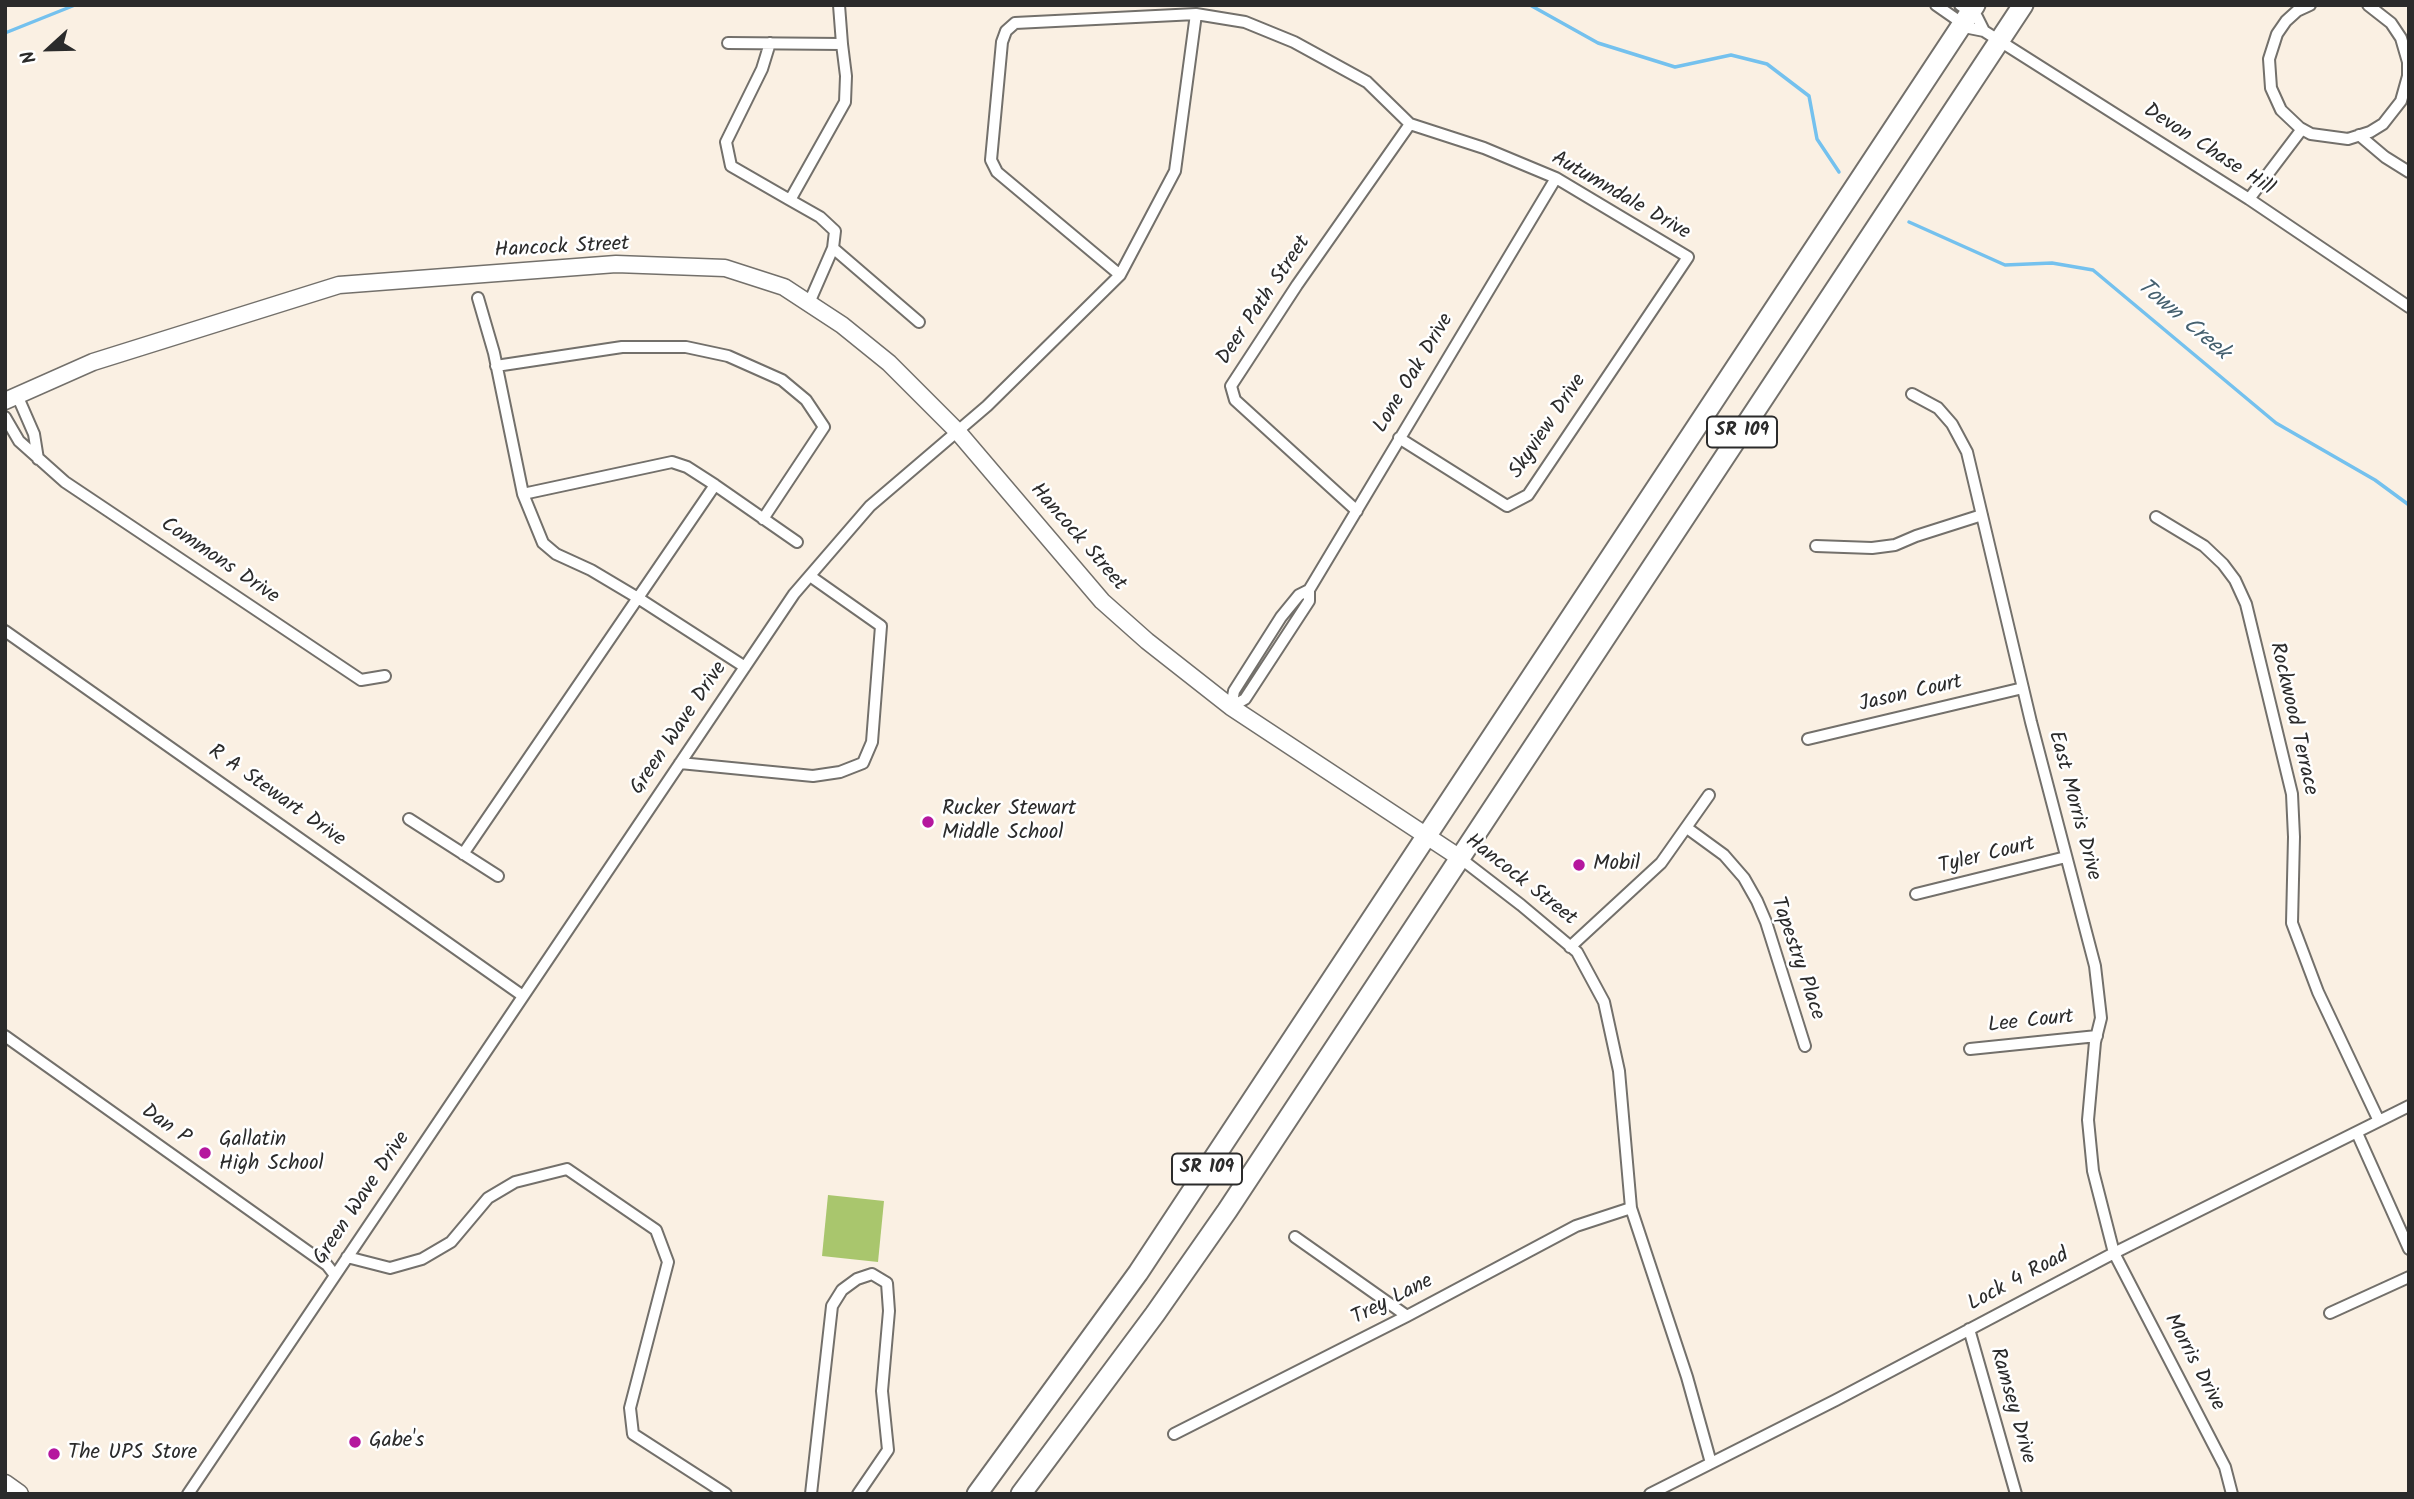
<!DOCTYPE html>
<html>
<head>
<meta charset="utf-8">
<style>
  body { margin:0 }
  #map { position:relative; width:2414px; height:1499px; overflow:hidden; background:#faf0e3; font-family:Kalam,sans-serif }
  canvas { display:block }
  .frame { position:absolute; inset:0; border:7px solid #2b2b2b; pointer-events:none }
  .north { position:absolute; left:14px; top:14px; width:70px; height:70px; -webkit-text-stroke:5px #fff; paint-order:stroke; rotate:248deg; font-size:19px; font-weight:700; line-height:28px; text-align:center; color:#2b2b2b }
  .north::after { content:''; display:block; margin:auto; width:24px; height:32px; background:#2b2b2b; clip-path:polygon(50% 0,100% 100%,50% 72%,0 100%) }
</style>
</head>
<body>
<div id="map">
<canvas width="2414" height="1499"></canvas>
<div class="frame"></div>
<div class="north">N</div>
</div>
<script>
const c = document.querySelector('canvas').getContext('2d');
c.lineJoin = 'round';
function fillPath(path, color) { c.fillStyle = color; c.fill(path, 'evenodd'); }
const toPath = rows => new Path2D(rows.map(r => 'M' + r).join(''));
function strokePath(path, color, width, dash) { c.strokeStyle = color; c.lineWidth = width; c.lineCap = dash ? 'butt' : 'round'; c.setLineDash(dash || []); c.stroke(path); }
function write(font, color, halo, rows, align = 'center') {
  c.font = font + ' Kalam,sans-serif'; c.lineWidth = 5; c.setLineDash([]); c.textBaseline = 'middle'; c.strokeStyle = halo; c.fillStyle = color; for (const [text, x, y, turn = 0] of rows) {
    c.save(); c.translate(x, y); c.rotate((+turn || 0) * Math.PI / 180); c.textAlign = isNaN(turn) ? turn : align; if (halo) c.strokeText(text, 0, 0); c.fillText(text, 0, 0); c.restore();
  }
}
fillPath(toPath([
  [828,1195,884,1201,878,1262,822,1256]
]), '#a9c66d');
strokePath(toPath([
  [1530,5,1598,43,1675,67,1731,55,1767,64,1809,96,1817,139,1839,172],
  [5,33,75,5],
  [1909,222,2005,265,2052,263,2093,270,2276,423,2375,480,2409,505]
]), '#74c1ee', 3.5);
const street = toPath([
  [839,5,842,44],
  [1936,5,1969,28,1984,31,2249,199,2409,307],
  [1960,5,1977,17,1984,31],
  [2310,5,2297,11,2286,21,2277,34,2269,59,2271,88,2281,110,2300,128,2311,134,2348,139,2370,132,2383,124,2401,101,2408,76,2408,62,2401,38,2391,23,2368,5],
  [728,43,842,44,846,76,845,102,790,200,820,217,835,231,833,248,809,303],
  [770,43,762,69,726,142,731,166,790,200],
  [2359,135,2385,157,2409,172],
  [2249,199,2302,129],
  [833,248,919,322],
  [1120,275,997,172,991,160,1002,42,1006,31,1015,23,1196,14,1245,22,1294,42,1367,82,1410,124,1484,148,1556,178,1688,257,1528,495,1507,506,1399,438],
  [478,298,494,353,523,494,543,543,556,554,591,570,638,598,745,667],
  [496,366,622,347,686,347,728,356,782,380,806,400,824,427,763,519],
  [1912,394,1938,408,1952,424,1967,452,2031,722,2095,966,2101,1018,2095,1042,2088,1120,2093,1171,2114,1253,2225,1467,2232,1494],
  [17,395,34,434,38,459],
  [5,417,19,441,65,482,361,680,385,676],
  [523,494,672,462,687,467,715,485,797,542],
  [1357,511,1235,400,1231,386,1297,285,1410,124],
  [2156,517,2204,546,2223,564,2235,580,2246,604,2292,794,2294,837,2292,923,2318,992,2379,1121],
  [1816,546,1872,548,1895,545,1916,536,1982,515],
  [5,631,523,996],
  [1231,707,1245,699,1309,601,1309,590,1556,178],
  [1231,707,1234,691,1281,617,1299,595,1309,590],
  [1808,739,2023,688],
  [680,763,813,776,840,772,863,763,872,742,881,626,810,576],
  [409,819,498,876],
  [1687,828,1724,855,1744,878,1757,901,1766,922,1805,1046],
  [463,854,715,485],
  [1460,858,1521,905,1577,952,1604,1002,1619,1071,1631,1208,1687,1377,1711,1463],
  [1916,894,2066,857],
  [1570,947,1661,863,1709,795],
  [5,1036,327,1265,334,1274],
  [1970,1049,2097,1036],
  [2357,1133,2409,1249],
  [1295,1237,1407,1316],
  [347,1257,390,1268,422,1259,451,1242,488,1198,515,1182,567,1169,656,1230,668,1262,630,1408,633,1434,726,1494],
  [2330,1313,2409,1277],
  [1969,1329,2016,1494],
  [1174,1434,1407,1316,1576,1226,1631,1208],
  [188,1494,794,594,870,506,987,406,1120,275,1175,171,1196,14],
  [811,1494,832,1306,842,1290,857,1279,872,1274,887,1283,889,1311,882,1391,888,1450,858,1494],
  [1650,1494,1836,1400,2114,1253,2409,1106]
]);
const secondary = toPath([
  [5,401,93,362,339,285,616,264,725,268,784,287,842,325,889,363,958,432,1102,601,1147,641,1231,707,1460,858]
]);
const primary = toPath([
  [5,1484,19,1494]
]);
const highway = toPath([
  [977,1494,1138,1273,1975,5],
  [1021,1494,1155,1314,1227,1211,2023,5]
]);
strokePath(street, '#73706b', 14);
strokePath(secondary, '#73706b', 19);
strokePath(primary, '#73706b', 21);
strokePath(highway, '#73706b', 23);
strokePath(street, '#fff', 10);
strokePath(secondary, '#fff', 16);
strokePath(primary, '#fff', 18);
strokePath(highway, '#fff', 19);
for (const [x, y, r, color] of [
  [928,822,7,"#b5179e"],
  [1579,865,7,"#b5179e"],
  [205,1153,7,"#b5179e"],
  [355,1442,7,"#b5179e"],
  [54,1454,7,"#b5179e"]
]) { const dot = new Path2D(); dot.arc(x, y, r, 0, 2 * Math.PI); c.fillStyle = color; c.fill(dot); strokePath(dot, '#fff', 2.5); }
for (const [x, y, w] of [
  [1742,432,70],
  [1207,1169,70]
]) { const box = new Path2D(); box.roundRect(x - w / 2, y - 15.5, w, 31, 5); c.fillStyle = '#fff'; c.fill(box); strokePath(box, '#2b2b2b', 2); }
write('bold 19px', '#2b2b2b', null, [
  ["SR 109",1742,432],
  ["SR 109",1207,1169]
]);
write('21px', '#2b2b2b', '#fff', [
  ["Devon Chase Hill",2208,151,33],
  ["Autumndale Drive",1620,197,30],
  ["Hancock Street",562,249,-3],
  ["Deer Path Street",1265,301,-56],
  ["Lone Oak Drive",1415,374,-59],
  ["Skyview Drive",1549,427,-56],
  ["Hancock Street",1077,538,49],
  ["Commons Drive",219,562,34],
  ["Jason Court",1911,695,-13],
  ["Rockwood Terrace",2292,719,77],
  ["Green Wave Drive",680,729,-56],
  ["R A Stewart Drive",276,797,35],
  ["East Morris Drive",2073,806,75],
  ["Tyler Court",1987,857,-14],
  ["Hancock Street",1520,881,38],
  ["Tapestry Place",1796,959,71],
  ["Lee Court",2031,1023,-6],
  ["Dan P",165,1126,35],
  ["Green Wave Drive",363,1199,-56],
  ["Lock 4 Road",2019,1281,-28],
  ["Trey Lane",1393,1301,-27],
  ["Morris Drive",2193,1363,62],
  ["Ramsey Drive",2011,1406,74]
]);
write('21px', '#2b2b2b', '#fff', [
  ["Rucker Stewart",942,810],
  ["Middle School",942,834],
  ["Mobil",1593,865],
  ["Gallatin",219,1141],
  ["High School",219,1165],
  ["Gabe's",369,1442],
  ["The UPS Store",68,1454]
], 'left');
write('italic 23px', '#45606f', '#fff', [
  ["Town Creek",2182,321,40]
]);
</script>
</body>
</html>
